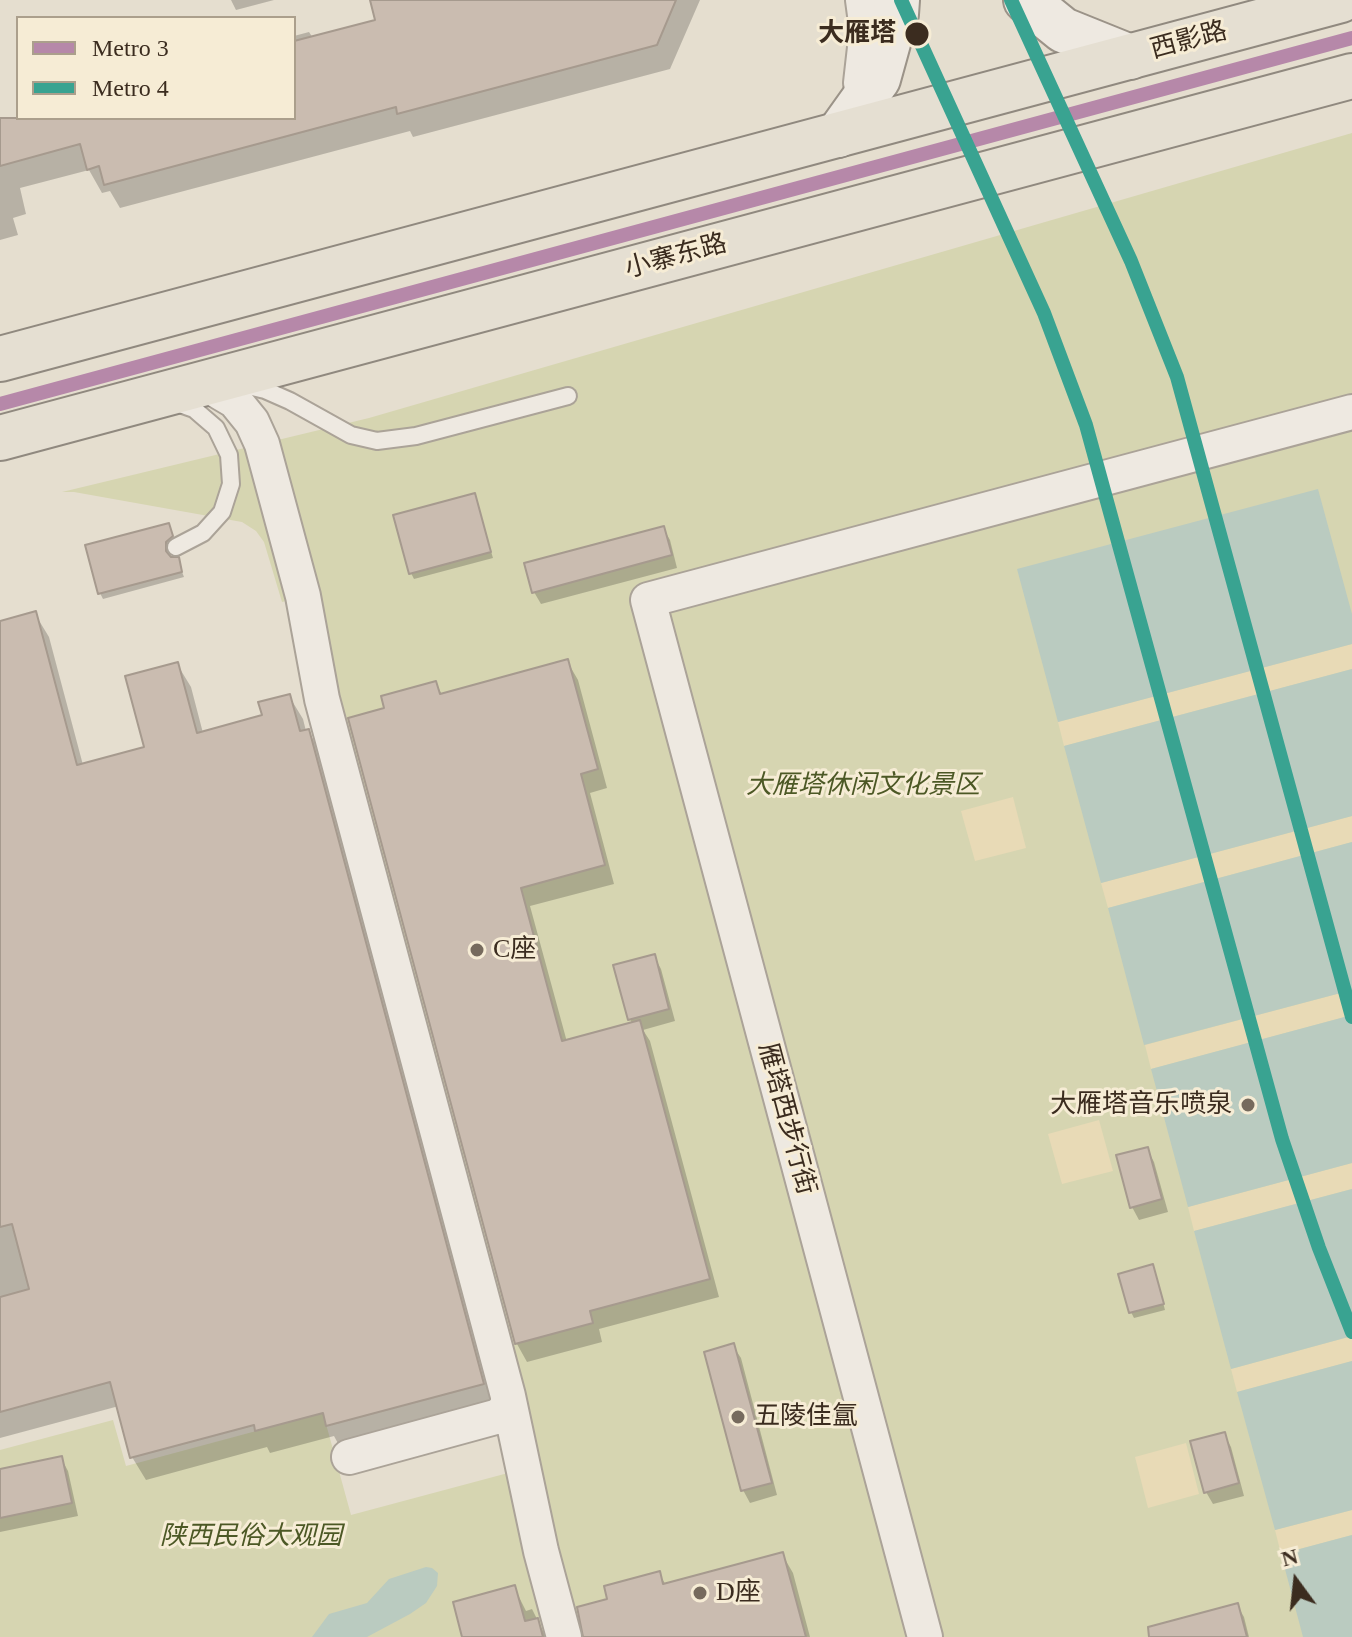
<!DOCTYPE html>
<html>
<head>
<meta charset="utf-8">
<style>
  body { margin:0 }
  #map { position:relative; width:1352px; height:1637px; overflow:hidden; background:#e5decf; font-family:"Times New Roman",serif }
  canvas { display:block }
  .legend { position:absolute; left:16px; top:16px; width:280px; height:104px; box-sizing:border-box; background:#f6ecd5; border:2px solid #ab9f8c; margin:0; padding:10px 14px; list-style:none; font-size:24px; color:#3b2c1f }
  .legend li { display:flex; align-items:center; gap:16px; height:40px }
  .legend b { width:40px; border:2px solid #ab9f8c }
  .north { position:absolute; left:1256px; top:1541px; width:80px; height:80px; -webkit-text-stroke:6px #f6ecd5; paint-order:stroke; rotate:345deg; font-size:22px; font-weight:700; line-height:32px; text-align:center; color:#3b2c1f }
  .north::after { content:''; display:block; margin:auto; width:28px; height:36px; background:#3b2c1f; clip-path:polygon(50% 0,100% 100%,50% 72%,0 100%) }
</style>
</head>
<body>
<div id="map">
<canvas width="1352" height="1637"></canvas>
<ul class="legend">
<li><b style="height:10px;background:#b688a9"></b>Metro 3</li>
<li><b style="height:10px;background:#39a391"></b>Metro 4</li>
</ul>
<div class="north">N</div>
</div>
<script>
const c = document.querySelector('canvas').getContext('2d');
c.lineJoin = 'round';
function fillPath(path, color) { c.fillStyle = color; c.fill(path, 'evenodd'); }
const toPath = rows => new Path2D(rows.map(r => 'M' + r).join(''));
function strokePath(path, color, width, dash) { c.strokeStyle = color; c.lineWidth = width; c.lineCap = dash ? 'butt' : 'round'; c.setLineDash(dash || []); c.stroke(path); }
function write(font, color, halo, rows, align = 'center') {
  c.font = font + ' "Times New Roman","Noto Sans SC",serif'; c.lineWidth = 6; c.setLineDash([]); c.textBaseline = 'middle'; c.strokeStyle = halo; c.fillStyle = color; for (const [text, x, y, turn = 0] of rows) {
    c.save(); c.translate(x, y); c.rotate((+turn || 0) * Math.PI / 180); c.textAlign = isNaN(turn) ? turn : align; if (halo) c.strokeText(text, 0, 0); c.fillText(text, 0, 0); c.restore();
  }
}
fillPath(toPath([
  [1352,133,1352,1637,0,1637,0,1450,113,1420,126,1466,323,1413,351,1515,523,1469,302,597,282,602,264,542,256,531,242,522,74,492,62,492,369,418]
]), '#d6d5b1');
fillPath(toPath([
  [1352,644,1352,669,1064,746,1058,722],
  [1013,797,1026,848,975,861,961,811],
  [1352,816,1352,842,1108,908,1101,883],
  [1352,990,1352,1015,1151,1069,1145,1045],
  [1099,1120,1113,1171,1062,1184,1048,1134],
  [1352,1163,1352,1189,1194,1231,1188,1207],
  [1352,1336,1352,1361,1237,1392,1231,1369],
  [1186,1443,1199,1494,1148,1508,1135,1457],
  [1352,1510,1352,1535,1281,1554,1275,1530]
]), '#e8dab6');
fillPath(toPath([
  [1318,489,1352,614,1352,644,1058,722,1017,569],
  [1352,669,1352,816,1101,883,1064,746],
  [1352,842,1352,990,1144,1045,1108,908],
  [1352,1015,1352,1163,1188,1207,1151,1069],
  [1352,1189,1352,1336,1231,1369,1194,1231],
  [1352,1361,1352,1510,1275,1530,1237,1392],
  [1352,1535,1352,1637,1303,1637,1281,1554],
  [426,1567,432,1568,438,1573,437,1586,426,1603,410,1614,367,1637,312,1637,329,1614,367,1603,389,1579]
]), '#bacbc0');
fillPath(toPath([
  [231,0,274,0,236,10],
  [372,0,700,0,670,69,413,137,410,131,120,208,110,191,102,193,89,170,20,188,26,214,13,218,18,235,0,240,0,123,21,118,294,118,294,36,309,32,313,38,377,21],
  [474,495,493,558,414,579,411,573],
  [168,525,175,543,169,548,168,557,177,559,184,577,103,599,100,593],
  [663,528,670,540,677,568,541,604,534,592],
  [35,614,49,637,83,765,147,748,177,664,191,687,203,733,264,717,289,696,303,719,306,731,308,731,322,754,496,1407,341,1449,334,1436,270,1453,267,1447,146,1480,132,1457,119,1406,0,1438,0,623],
  [567,661,578,680,607,788,590,793,614,884,530,906,567,1042,633,1025,630,1019,654,956,661,969,675,1021,643,1030,650,1041,719,1297,599,1329,602,1342,527,1362,517,1344,350,720,386,710,436,683,442,695],
  [1147,1149,1154,1162,1168,1212,1139,1220,1132,1207],
  [1155,1272,1165,1310,1134,1318,1131,1312],
  [733,1346,741,1358,777,1495,750,1503,743,1490],
  [1224,1434,1231,1447,1244,1496,1213,1504,1206,1492],
  [61,1458,68,1471,78,1516,0,1532,0,1471],
  [782,1554,793,1573,810,1637,585,1637,610,1600,659,1574,666,1585],
  [514,1587,526,1611,532,1609,546,1637,464,1637],
  [1237,1605,1244,1617,1249,1637,1203,1637]
]), '#0003');
const building = toPath([
  [370,0,676,0,657,45,397,114,396,107,104,185,99,166,87,170,80,144,0,166,0,118,294,118,294,41,375,20,370,0],
  [475,493,491,552,409,574,393,515,475,493],
  [169,523,173,536,166,542,166,551,171,557,179,557,182,572,98,594,85,545,169,523],
  [664,526,672,555,532,593,524,563,664,526],
  [36,611,77,765,144,747,125,676,178,662,197,733,262,715,258,702,290,694,300,731,309,729,484,1384,326,1426,323,1413,255,1431,254,1425,130,1458,110,1382,0,1412,0,1297,29,1289,12,1224,0,1227,0,621,36,611],
  [568,659,598,769,581,774,605,865,521,888,562,1041,640,1020,710,1279,590,1311,593,1323,515,1344,348,718,384,708,381,696,436,681,440,694,568,659],
  [655,954,669,1009,628,1020,613,965,655,954],
  [1148,1147,1162,1199,1130,1208,1116,1155,1148,1147],
  [1153,1264,1164,1304,1129,1313,1118,1274,1153,1264],
  [734,1343,772,1483,741,1491,704,1352,734,1343],
  [1225,1432,1239,1483,1204,1493,1190,1441,1225,1432],
  [62,1456,72,1503,0,1518,0,1469,62,1456],
  [783,1552,806,1637,583,1637,577,1607,607,1599,604,1586,660,1571,663,1584,783,1552],
  [515,1585,525,1621,538,1618,543,1637,462,1637,453,1602,515,1585],
  [1238,1603,1247,1637,1149,1637,1148,1627,1238,1603]
]);
fillPath(building, '#cabcb0');
strokePath(building, '#a69a8e', 2);
const service = toPath([
  [244,385,265,390,290,401,351,435,377,441,416,436,568,396],
  [174,402,194,409,216,428,229,455,231,484,222,512,203,533,176,547]
]);
const minor = toPath([
  [861,83,867,30,863,0],
  [189,388,213,388,235,401,252,422,262,444,303,596,322,699,508,1396,508,1406,499,1416,349,1457],
  [508,1396,541,1551,564,1637],
  [925,1637,648,600,1352,412]
]);
const secondary = toPath([
  [1026,0,1063,30,1130,57],
  [838,135,878,79,896,14,897,0]
]);
const primary = toPath([
  [0,359,1341,0],
  [0,438,1352,76]
]);
strokePath(service, '#aba398', 20);
strokePath(minor, '#aba398', 38);
strokePath(secondary, '#9b9388', 48);
strokePath(primary, '#90897f', 48);
strokePath(service, '#eee9e1', 16);
strokePath(minor, '#eee9e1', 34);
strokePath(secondary, '#eee9e1', 44);
strokePath(primary, '#e5dfd2', 44);
strokePath(toPath([
  [0,404,1352,38]
]), '#b688a9', 14);
strokePath(toPath([
  [901,0,1044,313,1086,425,1282,1139,1319,1248,1352,1332],
  [1011,0,1131,261,1177,377,1352,1017]
]), '#39a391', 14);
for (const [x, y, r, color] of [
  [917,34,13,"#3b2c1f"],
  [477,950,8,"#766a5d"],
  [1248,1105,8,"#766a5d"],
  [738,1417,8,"#766a5d"],
  [700,1593,8,"#766a5d"]
]) { const dot = new Path2D(); dot.arc(x, y, r, 0, 2 * Math.PI); c.fillStyle = color; c.fill(dot); strokePath(dot, '#f6ecd5', 3); }
write('bold 26px', '#3b2c1f', '#f6ecd5', [
  ["大雁塔",896,34]
], 'right');
write('26px', '#3b2c1f', '#f6ecd5', [
  ["西影路",1189,41,-15],
  ["小寨东路",676,257,-15],
  ["雁塔西步行街",786,1119,75]
]);
write('italic 26px', '#4c5825', '#f6ecd5', [
  ["大雁塔休闲文化景区",863,786],
  ["陕西民俗大观园",251,1537]
]);
write('26px', '#3b2c1f', '#f6ecd5', [
  ["C座",493,950],
  ["大雁塔音乐喷泉",1232,1105,"right"],
  ["五陵佳氲",754,1417],
  ["D座",716,1593]
], 'left');
</script>
</body>
</html>
